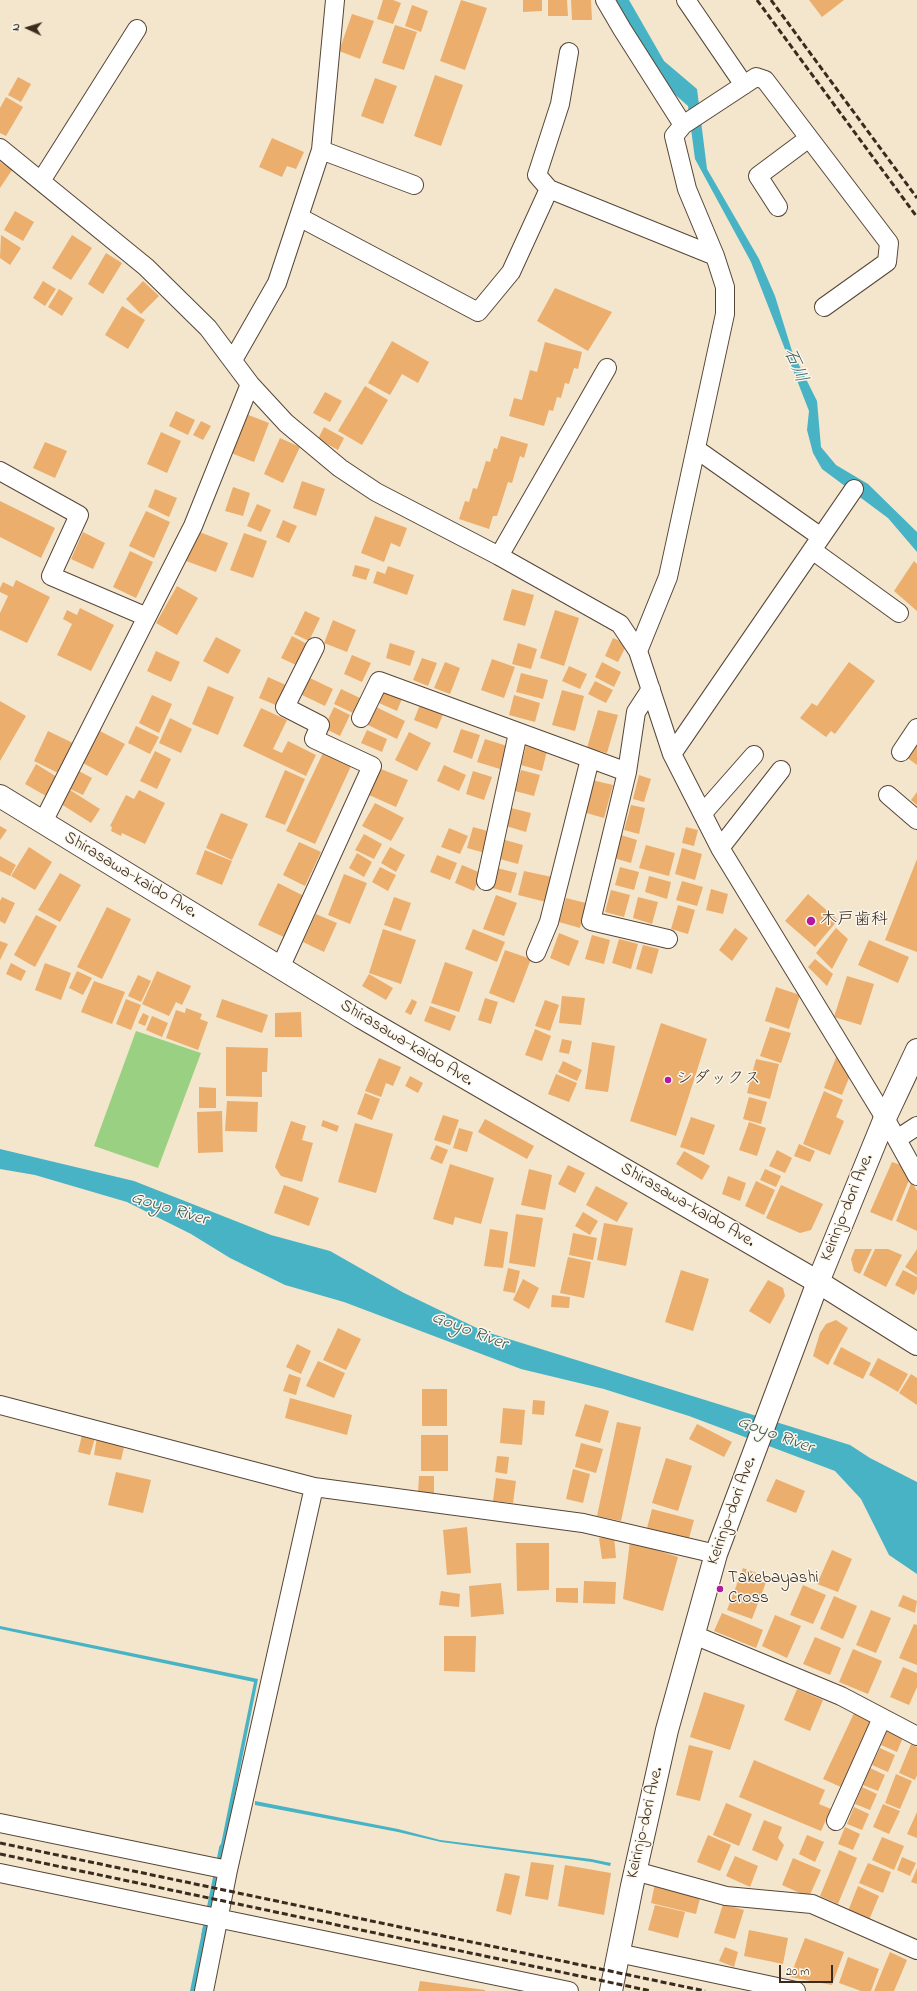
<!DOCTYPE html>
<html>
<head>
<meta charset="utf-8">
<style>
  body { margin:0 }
  #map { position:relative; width:917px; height:1991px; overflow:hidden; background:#f3e6cc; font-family:"Indie Flower",sans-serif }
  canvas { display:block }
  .north { position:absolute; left:8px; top:8px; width:40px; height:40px; -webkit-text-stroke:3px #fbf7ec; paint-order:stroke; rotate:274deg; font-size:11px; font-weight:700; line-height:16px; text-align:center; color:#3b2a1e }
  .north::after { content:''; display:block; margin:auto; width:14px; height:18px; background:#3b2a1e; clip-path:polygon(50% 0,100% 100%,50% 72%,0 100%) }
  .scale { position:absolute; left:779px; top:1965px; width:54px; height:18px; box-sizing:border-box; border:2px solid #3b2a1e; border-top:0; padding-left:5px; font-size:12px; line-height:14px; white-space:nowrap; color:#3b2a1e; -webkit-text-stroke:3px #fbf7ec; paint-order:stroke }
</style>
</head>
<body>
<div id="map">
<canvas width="917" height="1991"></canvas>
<div class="north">N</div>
<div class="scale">20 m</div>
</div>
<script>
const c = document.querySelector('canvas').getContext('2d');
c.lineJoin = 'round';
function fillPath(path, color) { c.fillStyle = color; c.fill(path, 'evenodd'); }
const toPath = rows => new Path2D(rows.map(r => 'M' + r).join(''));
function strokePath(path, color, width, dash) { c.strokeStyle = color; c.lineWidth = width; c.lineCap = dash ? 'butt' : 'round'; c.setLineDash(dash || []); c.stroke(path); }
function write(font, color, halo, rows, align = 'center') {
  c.font = font + ' "Indie Flower","Klee One",sans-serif'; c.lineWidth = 3; c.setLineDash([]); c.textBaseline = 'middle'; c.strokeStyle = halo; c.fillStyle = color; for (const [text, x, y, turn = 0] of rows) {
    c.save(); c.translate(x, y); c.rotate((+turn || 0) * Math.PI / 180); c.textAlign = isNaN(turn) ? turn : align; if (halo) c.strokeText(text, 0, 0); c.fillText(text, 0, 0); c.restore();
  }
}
fillPath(toPath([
  [136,1031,201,1053,158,1168,94,1146]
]), '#99d082');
fillPath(toPath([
  [612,0,629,0,664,61,697,89,707,169,759,259,775,296,792,351,817,401,821,447,836,465,868,484,917,532,917,552,888,518,822,469,813,453,807,430,809,411,751,262,695,159,688,106,661,82],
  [0,1149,134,1181,271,1235,330,1251,404,1293,483,1331,850,1445,870,1458,917,1482,917,1574,889,1555,861,1499,835,1471,689,1416,604,1389,521,1369,344,1302,285,1285,230,1258,191,1234,127,1202,35,1175,0,1169],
  [0,1626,258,1679,223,1854,219,1854,254,1682,0,1629],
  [255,1801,398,1829,440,1840,591,1859,611,1863,610,1866,592,1862,441,1842,398,1832,255,1805],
  [203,1927,208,1928,195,1991,190,1991]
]), '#47b3c5');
strokePath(toPath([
  [204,1935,222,1847]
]), '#47b3c5', 5.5);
fillPath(toPath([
  [383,0,393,0,401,3,393,24,377,19],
  [461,0,487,8,465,70,440,61],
  [523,0,542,0,542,11,523,12],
  [548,0,567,0,568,16,548,16],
  [571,0,591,0,592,20,572,20],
  [809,0,844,0,822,17],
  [412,5,428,11,421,32,405,26],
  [352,14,374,21,360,59,339,51],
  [395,25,417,32,404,70,382,63],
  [435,75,463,85,441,146,414,136],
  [18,77,31,84,21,102,8,95],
  [375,78,397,86,383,124,361,116],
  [6,97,23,107,6,136,0,133,0,108],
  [272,138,304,152,296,169,287,166,282,177,259,167],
  [0,162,12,170,0,188],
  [15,211,34,222,23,241,4,230],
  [1,235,21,248,10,265,0,258],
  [72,235,92,248,71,280,52,268],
  [106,253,122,263,103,294,88,284],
  [43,281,56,289,45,306,33,298],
  [143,281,159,296,141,314,126,299],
  [555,288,612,312,588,351,537,321],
  [59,289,73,298,62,316,48,307],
  [122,306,145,320,128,349,105,335],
  [392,341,429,362,418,383,402,374,390,395,368,383],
  [545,342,582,352,578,369,574,368,569,384,565,383,561,398,557,397,553,411,549,410,544,426,509,416,514,398,522,400,530,370,537,372],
  [365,386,388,400,362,445,338,431],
  [325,392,342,401,330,422,313,413],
  [176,411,195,420,188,435,169,426],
  [246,414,269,423,254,462,231,453],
  [201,421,211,426,203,440,193,435],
  [324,427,344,438,338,450,318,439],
  [161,432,181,441,167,473,147,464],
  [501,436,528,444,524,458,520,456,512,483,508,482,497,516,493,516,489,529,459,519,465,501,469,502,473,488,477,489,486,461,490,462,494,448,497,449],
  [280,438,300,447,283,483,264,474],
  [45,442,67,451,55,478,33,468],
  [302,481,325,489,316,516,293,508],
  [233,487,250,493,243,516,225,511],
  [155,489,177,498,169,517,148,507],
  [0,501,55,528,41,558,0,537],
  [257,504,271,510,261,532,247,526],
  [146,511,170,522,154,558,129,546],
  [375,516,407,528,400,547,391,543,384,562,361,553],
  [283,520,297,526,289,543,276,537],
  [197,531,228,543,216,572,186,561],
  [83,532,105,543,93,569,71,559],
  [244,533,267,541,253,578,230,570],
  [130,551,153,562,136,598,113,587],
  [914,561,917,564,917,611,894,591],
  [355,565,370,569,366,580,352,576],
  [388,566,414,575,407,595,373,583,377,571,385,574],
  [16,580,50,597,27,643,0,630,0,613,8,596,0,592,0,588,3,582,13,587],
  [177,586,198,598,177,635,156,623],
  [512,589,534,595,525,626,503,620],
  [80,608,114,625,91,671,57,655,72,624,63,619,67,610,77,615],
  [555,610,579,618,564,666,540,658],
  [305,611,320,618,309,641,294,634],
  [333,620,356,630,347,652,324,643],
  [292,636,307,644,296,665,281,658],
  [216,637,241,650,228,674,203,661],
  [613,638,627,644,618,662,605,656],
  [390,643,415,651,410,666,386,658],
  [518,643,537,649,531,669,512,664],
  [156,651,180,662,171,682,147,671],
  [352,655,371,663,362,682,344,674],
  [422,658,437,663,428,686,413,680],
  [492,659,515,667,504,698,481,690],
  [445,662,460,668,450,694,434,688],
  [602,662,621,672,614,687,595,677],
  [849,662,875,681,835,734,831,731,826,737,800,718,812,703,817,706],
  [569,666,587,674,580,689,562,681],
  [521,673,548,680,543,699,516,692],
  [268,677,288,686,278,706,259,698],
  [310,678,333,689,325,706,302,695],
  [595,681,613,690,606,703,588,694],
  [208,686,234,697,218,735,192,724],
  [386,686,404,694,397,711,379,703],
  [341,689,360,698,353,713,334,704],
  [562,690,584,696,575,731,552,725],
  [152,695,172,704,159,733,139,723],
  [514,695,540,703,535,722,509,715],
  [0,701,26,716,0,761],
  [421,702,444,712,437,729,414,720],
  [334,707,350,715,340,736,324,728],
  [376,707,405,721,397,739,368,725],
  [261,708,287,720,273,749,282,753,288,741,316,755,306,776,243,746],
  [598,710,618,715,607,753,587,748],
  [170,718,192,729,181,753,159,743],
  [136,726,159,737,150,754,128,743],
  [461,729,480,735,472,759,453,752],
  [367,730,387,739,382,752,361,743],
  [48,731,75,744,60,774,34,761],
  [100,731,125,744,107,776,83,763],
  [409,732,431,743,417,771,395,760],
  [485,739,507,746,500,769,477,762],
  [917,743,917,765,906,757],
  [526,746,547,751,542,771,521,765],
  [155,751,171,759,157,789,140,781],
  [323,753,351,766,315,844,286,831],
  [36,764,57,777,46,796,25,784],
  [444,765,466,775,459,791,437,781],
  [381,769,408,780,396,807,369,795],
  [77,770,92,778,83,795,68,788],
  [285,770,305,779,285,825,265,817],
  [521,770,540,775,534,796,515,791],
  [473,771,492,777,484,800,466,794],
  [639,775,651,779,644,802,633,799],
  [592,780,613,785,604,818,583,812],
  [70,790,100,809,91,823,61,804],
  [139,790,165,803,145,844,122,833,121,836,111,831,112,827,110,826,126,795,134,799],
  [917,792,917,805,911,800],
  [375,803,404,818,391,841,362,826],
  [631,805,645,808,639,834,624,830],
  [511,808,531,813,526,832,506,826],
  [221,813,248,824,232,860,206,848],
  [0,826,7,830,0,840],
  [473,827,491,832,485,853,467,848],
  [686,827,698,830,694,846,682,843],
  [449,828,468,836,460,854,441,847],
  [364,834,382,844,374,859,355,850],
  [621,835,637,840,631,863,614,858],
  [505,840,523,845,518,864,500,859],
  [299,842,321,852,305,886,283,875],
  [646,845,675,853,669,876,639,868],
  [29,847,52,862,35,890,11,876],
  [390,847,405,855,396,872,381,863],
  [682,848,702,854,695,880,675,874],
  [205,850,232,861,222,885,196,874],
  [357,853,372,862,364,877,349,868],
  [437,855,457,863,450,880,430,872],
  [0,856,16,865,10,876,0,871],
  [917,859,917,952,885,940],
  [462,865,481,873,474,891,455,883],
  [380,867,396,875,388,891,372,882],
  [620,867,639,872,634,890,615,885],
  [497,868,517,873,511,893,492,888],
  [524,871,552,877,546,902,518,895],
  [60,873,81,885,60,922,38,910],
  [344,874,367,883,350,924,328,915],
  [649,876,671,882,667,899,645,892],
  [682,881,703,887,697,906,676,900],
  [278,883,306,897,286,938,258,925],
  [711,889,728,894,723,914,706,910],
  [611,890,630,895,624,917,605,912],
  [808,894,838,920,815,947,785,921],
  [496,895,517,903,504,936,483,929],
  [2,897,15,903,5,924,0,921,0,901],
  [394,897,411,903,401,931,384,925],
  [638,897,658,902,652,924,633,918],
  [566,898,586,903,580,928,559,922],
  [678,905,695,910,688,934,671,929],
  [107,907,131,919,102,979,77,967],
  [316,914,337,923,324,952,303,942],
  [36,915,57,926,35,967,14,955],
  [735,928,748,938,732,961,719,950],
  [836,928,848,939,832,969,816,953],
  [383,929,416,940,401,984,369,973],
  [473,929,505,942,497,962,465,949],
  [559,933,579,941,569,966,550,958],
  [592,935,610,940,604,964,585,959],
  [619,939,638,944,631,969,612,963],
  [869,940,909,957,898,983,858,965],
  [0,941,8,944,0,960],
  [643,945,659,949,652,974,636,969],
  [505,950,531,959,514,1003,489,993],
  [815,959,833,974,827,986,808,967],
  [445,962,473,972,459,1012,431,1003],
  [11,963,26,971,21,981,6,974],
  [45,963,71,973,61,1000,35,990],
  [77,971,92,978,83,995,69,988],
  [157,971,191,986,182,1005,176,1002,169,1016,142,1004],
  [369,974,393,988,386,1000,362,986],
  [138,975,151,981,141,1002,128,996],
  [847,976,874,984,861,1025,834,1017],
  [94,981,125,992,112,1024,81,1012],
  [776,987,800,995,789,1029,765,1021],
  [562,996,585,998,581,1025,559,1023],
  [485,998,498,1002,491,1024,478,1020],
  [126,999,141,1005,131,1030,116,1024],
  [222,999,268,1015,262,1033,216,1017],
  [412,999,417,1002,411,1015,405,1012],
  [545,1000,559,1005,550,1031,535,1026],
  [430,1006,456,1016,450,1031,424,1021],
  [186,1008,202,1014,200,1019,208,1022,198,1050,166,1038,176,1010,185,1013],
  [301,1012,302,1037,275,1037,275,1013],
  [143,1013,149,1016,145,1026,138,1023],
  [152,1016,168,1023,162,1037,146,1030],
  [661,1023,707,1039,676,1136,630,1121],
  [770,1027,791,1033,781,1063,760,1056],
  [535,1029,551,1036,542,1061,525,1055],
  [562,1039,572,1041,569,1054,559,1052],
  [592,1042,615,1046,608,1092,585,1089],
  [226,1047,268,1048,267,1072,262,1072,262,1097,226,1096],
  [837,1055,851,1073,842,1095,824,1088],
  [379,1058,401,1067,393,1086,386,1083,381,1097,365,1091],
  [756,1059,779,1064,770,1099,747,1093],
  [563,1061,582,1070,577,1081,558,1072],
  [556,1074,577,1083,569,1102,548,1094],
  [410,1076,423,1083,418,1093,405,1086],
  [199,1087,216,1088,216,1108,199,1108],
  [824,1091,843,1100,836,1117,844,1121,830,1155,803,1144],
  [365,1093,380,1099,372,1120,357,1114],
  [749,1097,767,1102,761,1124,743,1119],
  [227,1101,258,1102,257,1132,225,1131],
  [222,1111,223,1152,198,1153,197,1112],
  [443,1115,459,1120,450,1145,434,1140],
  [691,1117,715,1125,704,1155,680,1147],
  [485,1119,534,1146,527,1159,478,1132],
  [323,1120,339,1126,337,1132,321,1126],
  [291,1121,306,1126,302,1140,313,1143,302,1182,281,1176,275,1167],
  [749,1122,766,1128,757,1156,739,1150],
  [355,1123,393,1134,376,1193,338,1182],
  [459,1128,473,1132,467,1152,453,1148],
  [799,1144,815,1151,810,1162,794,1156],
  [436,1145,448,1150,442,1164,430,1159],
  [777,1150,792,1158,785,1173,769,1166],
  [684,1151,710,1166,702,1180,676,1164],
  [892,1162,904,1166,910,1178,892,1221,870,1212],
  [450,1164,494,1178,481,1224,455,1217,453,1225,433,1219],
  [568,1165,585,1173,575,1193,558,1184],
  [529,1169,552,1175,545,1210,521,1205],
  [765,1169,781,1176,776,1187,760,1180],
  [728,1176,746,1183,740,1201,722,1194],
  [756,1181,775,1190,764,1215,745,1206],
  [912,1181,917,1191,917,1231,896,1221],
  [284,1185,319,1198,309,1226,274,1213],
  [781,1185,823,1204,811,1230,800,1233,766,1218],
  [596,1186,628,1203,617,1222,586,1205],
  [583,1212,598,1221,590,1235,575,1226],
  [516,1214,543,1218,535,1267,509,1263],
  [604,1223,633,1228,626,1266,597,1260],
  [490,1229,508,1232,503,1268,484,1266],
  [573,1233,597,1238,593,1260,569,1255],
  [855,1249,872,1249,860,1274,854,1271,851,1259],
  [875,1249,888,1249,902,1255,886,1287,863,1275],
  [917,1249,917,1275,905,1267],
  [568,1257,591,1262,584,1298,560,1293],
  [508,1268,520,1271,515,1293,503,1291],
  [681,1270,709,1279,693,1331,665,1322],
  [903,1270,917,1277,917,1289,914,1295,895,1285],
  [523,1279,539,1288,529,1309,513,1300],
  [768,1280,783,1288,785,1296,770,1324,749,1311],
  [552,1295,570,1297,569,1308,551,1307],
  [836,1320,848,1328,828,1365,813,1356,820,1333,826,1324],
  [338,1328,361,1339,346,1370,323,1360],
  [297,1344,311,1351,301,1374,286,1367],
  [841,1347,871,1363,863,1379,833,1364],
  [878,1358,908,1374,898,1392,869,1375],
  [318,1361,345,1373,334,1398,306,1386],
  [289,1374,301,1378,296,1395,283,1391],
  [911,1374,917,1378,917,1405,899,1393],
  [422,1389,447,1389,447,1426,422,1426],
  [290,1398,352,1415,347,1435,285,1418],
  [533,1400,545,1401,544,1415,532,1414],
  [585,1404,609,1411,600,1443,575,1436],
  [503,1408,525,1410,522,1445,500,1443],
  [617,1422,641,1427,621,1521,597,1516],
  [697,1424,732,1442,724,1457,689,1439],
  [82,1435,95,1438,90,1455,78,1452],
  [421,1435,448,1435,448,1471,421,1471],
  [97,1437,125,1443,121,1460,94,1455],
  [581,1443,603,1449,596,1473,575,1467],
  [497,1456,509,1457,507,1474,495,1472],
  [666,1458,692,1466,678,1511,652,1503],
  [573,1469,590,1474,583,1503,566,1499],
  [116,1472,151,1480,143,1513,108,1505],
  [419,1476,434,1476,434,1494,418,1493],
  [496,1478,516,1481,513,1503,493,1501],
  [776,1479,805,1491,796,1513,766,1501],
  [652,1509,694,1520,689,1538,647,1528],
  [467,1527,471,1573,447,1575,443,1530],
  [614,1536,616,1558,602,1559,599,1538],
  [630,1541,678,1557,663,1611,623,1599],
  [516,1543,549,1543,549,1590,517,1591],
  [832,1550,852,1559,838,1592,817,1584],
  [743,1568,768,1577,752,1619,727,1610],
  [584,1581,616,1582,615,1604,583,1603],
  [501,1583,504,1614,471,1617,469,1586],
  [803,1585,826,1595,813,1624,790,1615],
  [556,1588,578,1588,578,1603,556,1602],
  [441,1591,460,1594,459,1607,439,1605],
  [903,1595,917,1601,915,1613,898,1606],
  [834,1596,857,1606,843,1639,820,1629],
  [871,1610,891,1618,876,1653,856,1645],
  [722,1613,763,1630,756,1648,714,1631],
  [775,1615,801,1626,787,1658,762,1646],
  [914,1624,917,1625,917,1665,899,1658],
  [444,1636,476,1636,475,1672,444,1671],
  [815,1637,841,1648,830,1675,803,1664],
  [853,1649,882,1661,868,1694,839,1682],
  [903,1667,917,1673,917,1687,909,1705,890,1697],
  [797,1689,823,1700,810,1731,784,1720],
  [704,1692,745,1705,730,1750,690,1737],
  [855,1711,875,1721,843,1788,823,1779],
  [888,1728,904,1735,897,1752,881,1745],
  [911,1744,917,1747,917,1775,915,1780,899,1773],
  [689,1745,713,1751,700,1801,676,1795],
  [880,1748,895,1755,888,1772,872,1765],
  [754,1760,825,1790,819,1804,831,1809,821,1831,739,1797],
  [870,1768,885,1775,878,1791,863,1785],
  [896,1774,912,1781,900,1809,885,1803],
  [862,1787,877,1794,870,1810,855,1804],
  [726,1803,752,1814,739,1846,713,1835],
  [883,1804,900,1811,889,1834,873,1827],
  [854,1807,869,1814,862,1830,847,1824],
  [917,1812,917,1838,907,1834],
  [764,1820,782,1827,778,1838,784,1845,777,1861,752,1850],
  [845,1827,860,1834,853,1850,838,1844],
  [708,1835,731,1845,720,1871,697,1862],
  [807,1835,824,1842,815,1862,799,1854],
  [882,1837,904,1846,894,1870,872,1860],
  [839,1850,857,1858,838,1904,820,1896],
  [735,1856,758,1866,750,1887,726,1876],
  [902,1857,916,1863,910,1876,897,1870],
  [793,1858,821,1870,809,1897,782,1885],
  [531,1862,554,1865,548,1900,525,1896],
  [868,1863,891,1872,883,1893,859,1883],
  [565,1865,611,1873,604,1915,558,1906],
  [917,1868,917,1884,911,1882],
  [505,1873,520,1876,511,1915,496,1911],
  [655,1883,701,1894,696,1914,651,1903],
  [858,1886,879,1896,869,1920,848,1911],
  [723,1904,744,1910,735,1939,714,1933],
  [655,1905,685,1912,678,1938,648,1930],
  [749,1930,788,1938,783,1964,744,1956],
  [805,1938,844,1952,832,1985,790,1977],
  [725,1947,738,1952,734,1967,719,1961],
  [890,1952,907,1960,894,1991,874,1991],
  [848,1957,879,1969,871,1991,861,1991,839,1983],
  [420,1981,485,1990,485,1991,418,1991]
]), '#ecae6d');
const street = toPath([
  [605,0,622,29,683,125],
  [686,0,744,85],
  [0,148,146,267,208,328,250,384,286,423,340,468,376,492,499,556,620,624,638,651,672,754,720,848,885,1118,917,1176],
  [321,150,414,185],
  [41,181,137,29],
  [549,189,537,175,560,104,569,52],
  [778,207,758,176,809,138],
  [299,217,478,312,511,272,549,189,715,256],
  [233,360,277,283,321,150,335,0],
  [696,449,821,537],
  [0,471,79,515,51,576,147,617],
  [812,550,899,613],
  [499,556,607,368],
  [638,651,668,577,725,314,725,287,715,256,687,189,674,136,683,125,756,77,765,80,889,243,887,262,824,307],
  [651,689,636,712,627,772,591,921,668,939],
  [361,718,379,681,627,772],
  [901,752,917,728],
  [672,754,854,489],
  [888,795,917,820],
  [703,813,754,755],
  [43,822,193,526,250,384],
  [720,848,781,770],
  [486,881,518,733],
  [536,953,549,922,590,759],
  [280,968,372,766,314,739,320,725,285,707,315,647],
  [897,1139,917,1126],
  [0,1405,314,1487,583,1523,716,1554],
  [694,1635,841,1696,917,1736],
  [836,1821,882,1718],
  [0,1823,228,1870,314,1487],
  [635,1871,726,1896,812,1904,917,1950],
  [0,1873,569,1991],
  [618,1953,796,1991],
  [204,1991,228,1870]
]);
const secondary = toPath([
  [0,796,361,1017,818,1282,917,1344]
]);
const primary = toPath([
  [611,1991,632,1886,667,1730,716,1554,818,1282,885,1118,917,1050]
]);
strokePath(street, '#574638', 20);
strokePath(secondary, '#574638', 24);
strokePath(primary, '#574638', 24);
strokePath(street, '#fff', 18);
strokePath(secondary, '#fff', 22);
strokePath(primary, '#fff', 22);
strokePath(toPath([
  [757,0,917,217],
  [771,0,917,198],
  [0,1843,705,1991],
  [0,1854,651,1991]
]), '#3b2a1e', 3, [6, 3]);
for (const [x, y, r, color] of [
  [811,921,5,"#b5179e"],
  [668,1080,4,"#b5179e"],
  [720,1589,4,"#b5179e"]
]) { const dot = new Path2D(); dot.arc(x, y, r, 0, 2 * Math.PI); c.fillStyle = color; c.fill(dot); strokePath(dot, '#fbf7ec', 1.5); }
write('17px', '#3b2a1e', '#fbf7ec', [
  ["Shirasawa-kaido Ave.",130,876,31],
  ["Shirasawa-kaido Ave.",406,1044,31],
  ["Shirasawa-kaido Ave.",687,1206,30],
  ["Keirinjo-dori Ave.",848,1208,-68],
  ["Keirinjo-dori Ave.",733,1511,-70],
  ["Keirinjo-dori Ave.",646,1823,-77]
]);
write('17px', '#3b2a1e', '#fbf7ec', [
  ["木戸歯科",820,921],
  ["シダックス",676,1080],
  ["Takebayashi",728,1579],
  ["Cross",728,1599]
], 'left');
write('italic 18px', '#3f5a58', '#fbf7ec', [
  ["石川",794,366,67],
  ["Goyo River",169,1210,17],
  ["Goyo River",469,1332,21],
  ["Goyo River",775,1436,20]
]);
</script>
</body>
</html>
